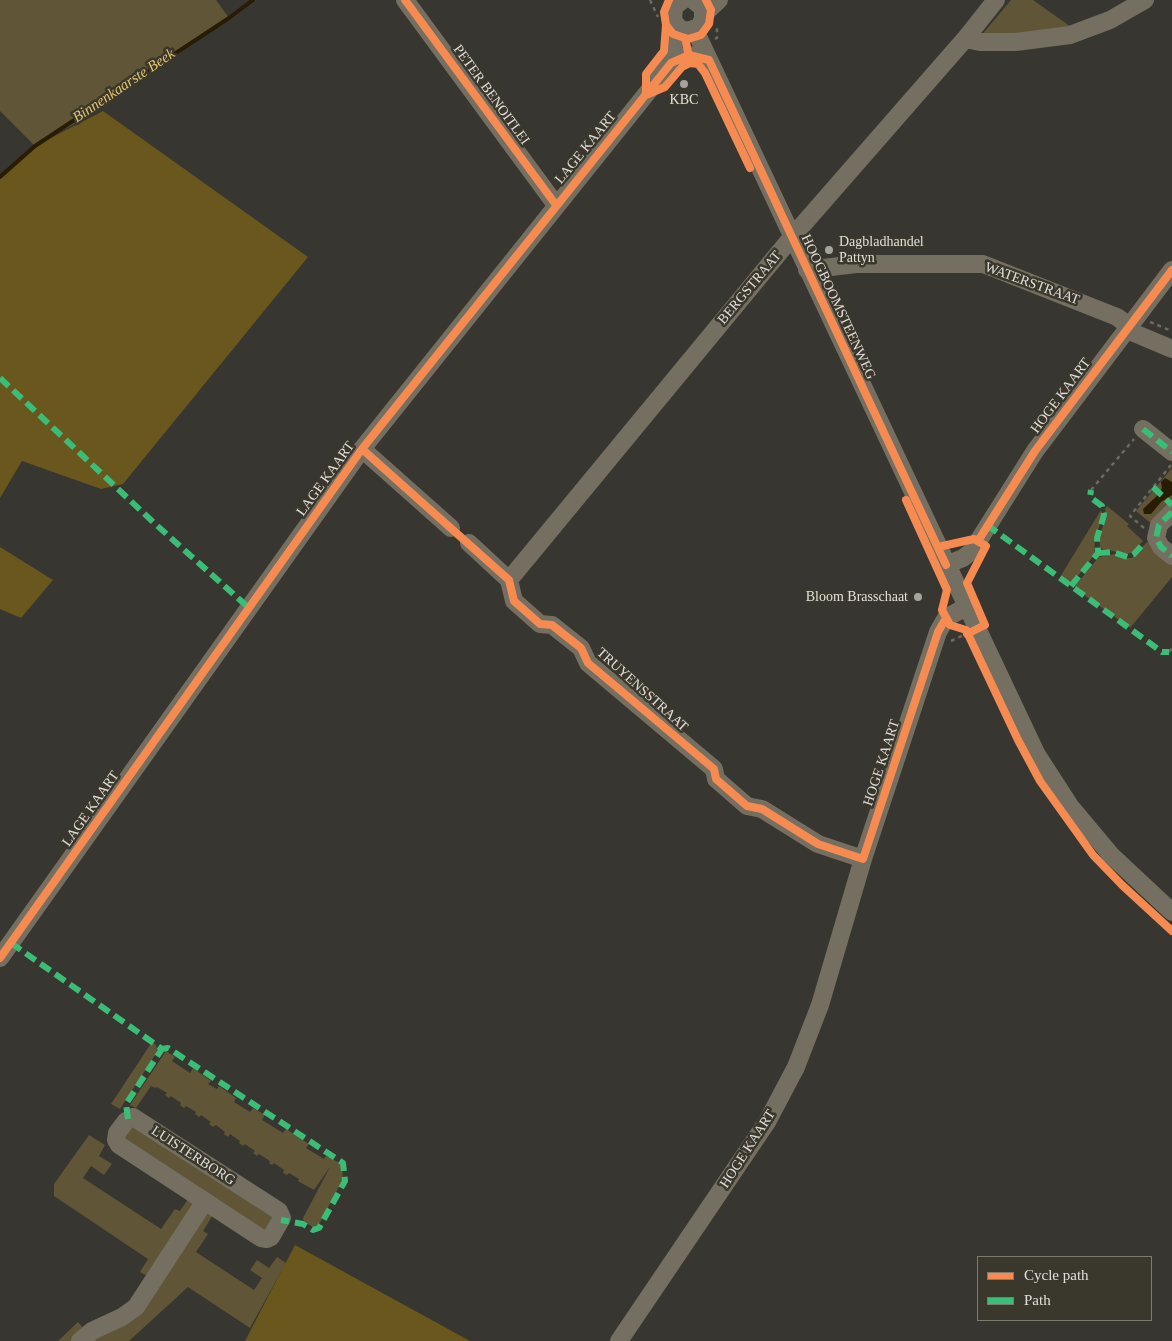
<!DOCTYPE html>
<html>
<head>
<meta charset="utf-8">
<style>
  body { margin:0 }
  #map { position:relative; width:1172px; height:1341px; overflow:hidden; background:#373630; font-family:Georgia,serif }
  canvas { display:block }
  .legend { position:absolute; left:977px; top:1256px; width:175px; height:65px; box-sizing:border-box; background:#3a372d; border:1px solid #7c7a71; margin:0; padding:6px 9px; list-style:none; font-size:15px; color:#e0ded8 }
  .legend li { display:flex; align-items:center; gap:10px; height:25px }
  .legend b { width:25px; border:1px solid #7c7a71 }
</style>
</head>
<body>
<div id="map">
<canvas width="1172" height="1341"></canvas>
<ul class="legend">
<li><b style="height:6px;background:#f68b52"></b>Cycle path</li>
<li><b style="height:6px;background:#3abd76"></b>Path</li>
</ul>
</div>
<script>
const c = document.querySelector('canvas').getContext('2d');
c.lineJoin = 'round';
function fillPath(path, color) { c.fillStyle = color; c.fill(path, 'evenodd'); }
const toPath = rows => new Path2D(rows.map(r => 'M' + r).join(''));
function strokePath(path, color, width, dash) { c.strokeStyle = color; c.lineWidth = width; c.lineCap = dash ? 'butt' : 'round'; c.setLineDash(dash || []); c.stroke(path); }
function write(font, color, halo, rows, align = 'center') {
  c.font = font + ' Georgia,serif'; c.lineWidth = 5; c.setLineDash([]); c.textBaseline = 'middle'; c.strokeStyle = halo; c.fillStyle = color; for (const [text, x, y, turn = 0] of rows) {
    c.save(); c.translate(x, y); c.rotate((+turn || 0) * Math.PI / 180); c.textAlign = isNaN(turn) ? turn : align; if (halo) c.strokeText(text, 0, 0); c.fillText(text, 0, 0); c.restore();
  }
}
fillPath(toPath([
  [0,0,216,0,229,18,104,107,35,146,0,111],
  [1011,0,1033,0,1074,29,980,37],
  [1172,468,1172,504,1153,525,1136,511],
  [1107,506,1129,524,1127,526,1143,541,1131,553,1125,554,1100,548,1099,537,1106,517,1105,509],
  [1101,510,1103,516,1095,538,1094,555,1074,581,1066,582,1060,577],
  [1147,542,1172,564,1172,577,1130,628,1076,589,1075,586,1099,557,1115,554,1125,558,1132,558],
  [152,1042,156,1045,157,1052,120,1109,111,1104],
  [166,1051,175,1057,172,1061,190,1073,193,1068,211,1081,208,1084,213,1087,217,1089,219,1086,236,1098,234,1102,250,1112,253,1108,265,1115,262,1120,283,1133,286,1129,309,1144,306,1148,324,1159,326,1156,342,1164,343,1179,318,1226,314,1228,304,1221,303,1218,330,1167,314,1190,298,1181,299,1179,289,1173,287,1175,283,1173,284,1170,274,1163,272,1165,269,1163,270,1161,259,1154,257,1156,253,1153,255,1151,245,1144,243,1146,239,1143,240,1141,230,1134,228,1137,224,1134,225,1132,216,1125,213,1127,209,1124,211,1122,201,1115,199,1117,195,1114,196,1112,186,1106,184,1108,180,1105,181,1103,171,1096,169,1098,165,1095,167,1093,157,1087,155,1088,151,1086,136,1108,130,1105],
  [129,1123,277,1215,269,1233,121,1140],
  [89,1135,105,1145,99,1156,112,1164,104,1175,91,1166,83,1178,161,1229,175,1209,180,1211,188,1199,194,1203,149,1277,140,1272,148,1259,54,1196,54,1184],
  [205,1212,213,1215,203,1231,208,1234,196,1252,254,1290,262,1278,250,1270,257,1260,269,1268,277,1257,286,1263,250,1328,188,1287,129,1341,88,1341,106,1329],
  [78,1322,85,1330,73,1341,58,1341]
]), '#615537');
fillPath(toPath([
  [103,111,308,257,123,484,101,489,22,461,0,498,0,178,35,146],
  [0,547,53,580,21,618,0,609],
  [295,1245,470,1341,245,1341]
]), '#69571e');
fillPath(toPath([
  [1165,478,1172,482,1172,495,1161,502,1151,514,1144,514,1143,509,1159,494,1162,488,1161,482]
]), '#281d04');
strokePath(toPath([
  [0,177,35,146,229,18,253,0]
]), '#281d04', 4);
strokePath(toPath([
  [650,0,658,17],
  [715,39,717,38,717,26],
  [1150,322,1172,331],
  [1091,490,1134,439],
  [1144,528,1130,516,1171,465],
  [951,641,964,635],
  [1169,652,1172,648]
]), '#6d6960', 2.5, [4, 4]);
strokePath(toPath([
  [405,0,556,205],
  [683,0,674,7,673,21,680,29,687,31,699,27,703,19,703,8,693,0],
  [704,14,719,0],
  [695,30,1037,755,1070,806,1111,855,1172,912],
  [965,39,980,42,1016,42,1070,35,1110,20,1145,0],
  [671,63,675,37,680,29],
  [807,270,856,264,983,264,1117,317,1125,323,1127,330,1172,349],
  [1143,429,1172,452],
  [362,449,451,528],
  [1172,512,1159,525,1156,538,1161,547,1172,556],
  [469,543,509,580,514,601,540,624,552,625,581,648,588,663,714,769,716,779,747,806,762,809,818,844,863,859],
  [946,565,963,558,972,551,1035,451,1172,270],
  [509,580,792,237,965,39,996,0],
  [0,958,362,449,671,63,689,55,709,60],
  [133,1117,279,1211,282,1218,271,1237,267,1239,261,1238,119,1145,116,1140,117,1133,126,1121,133,1117],
  [80,1341,92,1331,122,1317,136,1307,205,1201],
  [619,1341,767,1122,796,1067,820,1005,863,859,938,632,946,618,966,607]
]), '#746f60', 18);
strokePath(toPath([
  [0,378,152,521,249,608],
  [1143,429,1172,452],
  [1153,487,1172,505],
  [1172,512,1159,525,1156,538,1161,547,1172,556],
  [987,525,1162,652,1169,652],
  [1098,553,1112,552,1128,557,1134,554,1145,542],
  [1071,586,1098,553,1097,538,1104,515,1102,506,1090,497,1091,490],
  [11,943,162,1049,168,1048,343,1163,345,1181,319,1228,313,1230,303,1224,281,1220],
  [128,1119,126,1104,162,1049]
]), '#3abd76', 6, [12, 6]);
strokePath(toPath([
  [405,0,556,205],
  [669,0,664,12,666,25,673,34,688,39,701,35,709,24,711,10,706,0],
  [666,25,664,51,646,74,646,95,665,87,682,67,690,63],
  [688,39,686,42,690,63,698,64,705,73,750,168],
  [362,449,509,580,514,601,540,624,552,625,581,648,588,663,714,769,716,779,747,806,762,809,818,844,863,859,938,632,946,618],
  [906,500,947,590,942,610,950,625,966,630,1018,740,1040,781,1093,855,1122,885,1172,931],
  [978,541,1035,451,1172,270],
  [938,547,974,539,986,546,967,583,985,625,967,634],
  [0,958,362,449,671,63,689,55,709,60,946,565]
]), '#f68b52', 8);
for (const [x, y, r, color] of [
  [684,84,5,"#a5a39d"],
  [829,250,5,"#a5a39d"],
  [918,597,5,"#a5a39d"]
]) { const dot = new Path2D(); dot.arc(x, y, r, 0, 2 * Math.PI); c.fillStyle = color; c.fill(dot); strokePath(dot, '#3a372d', 2); }
write('14px', '#e0ded8', '#3a372d', [
  ["PETER BENOITLEI",491,95,54],
  ["LAGE KAART",586,148,-51],
  ["WATERSTRAAT",1032,284,20],
  ["BERGSTRAAT",750,288,-50],
  ["HOOGBOOMSTEENWEG",838,307,65],
  ["HOGE KAART",1061,396,-53],
  ["LAGE KAART",326,479,-54],
  ["TRUYENSSTRAAT",642,690,42],
  ["HOGE KAART",882,763,-72],
  ["LAGE KAART",91,809,-55],
  ["HOGE KAART",748,1149,-57],
  ["LUISTERBORG",193,1156,33]
]);
write('14px', '#e0ded8', '#3a372d', [
  ["KBC",684,100],
  ["Dagbladhandel",839,242,"left"],
  ["Pattyn",839,258,"left"],
  ["Bloom Brasschaat",908,597,"right"]
]);
write('italic 15px', '#e4c469', '#3a372d', [
  ["Binnenkaarste Beek",124,86,-34]
]);
</script>
</body>
</html>
